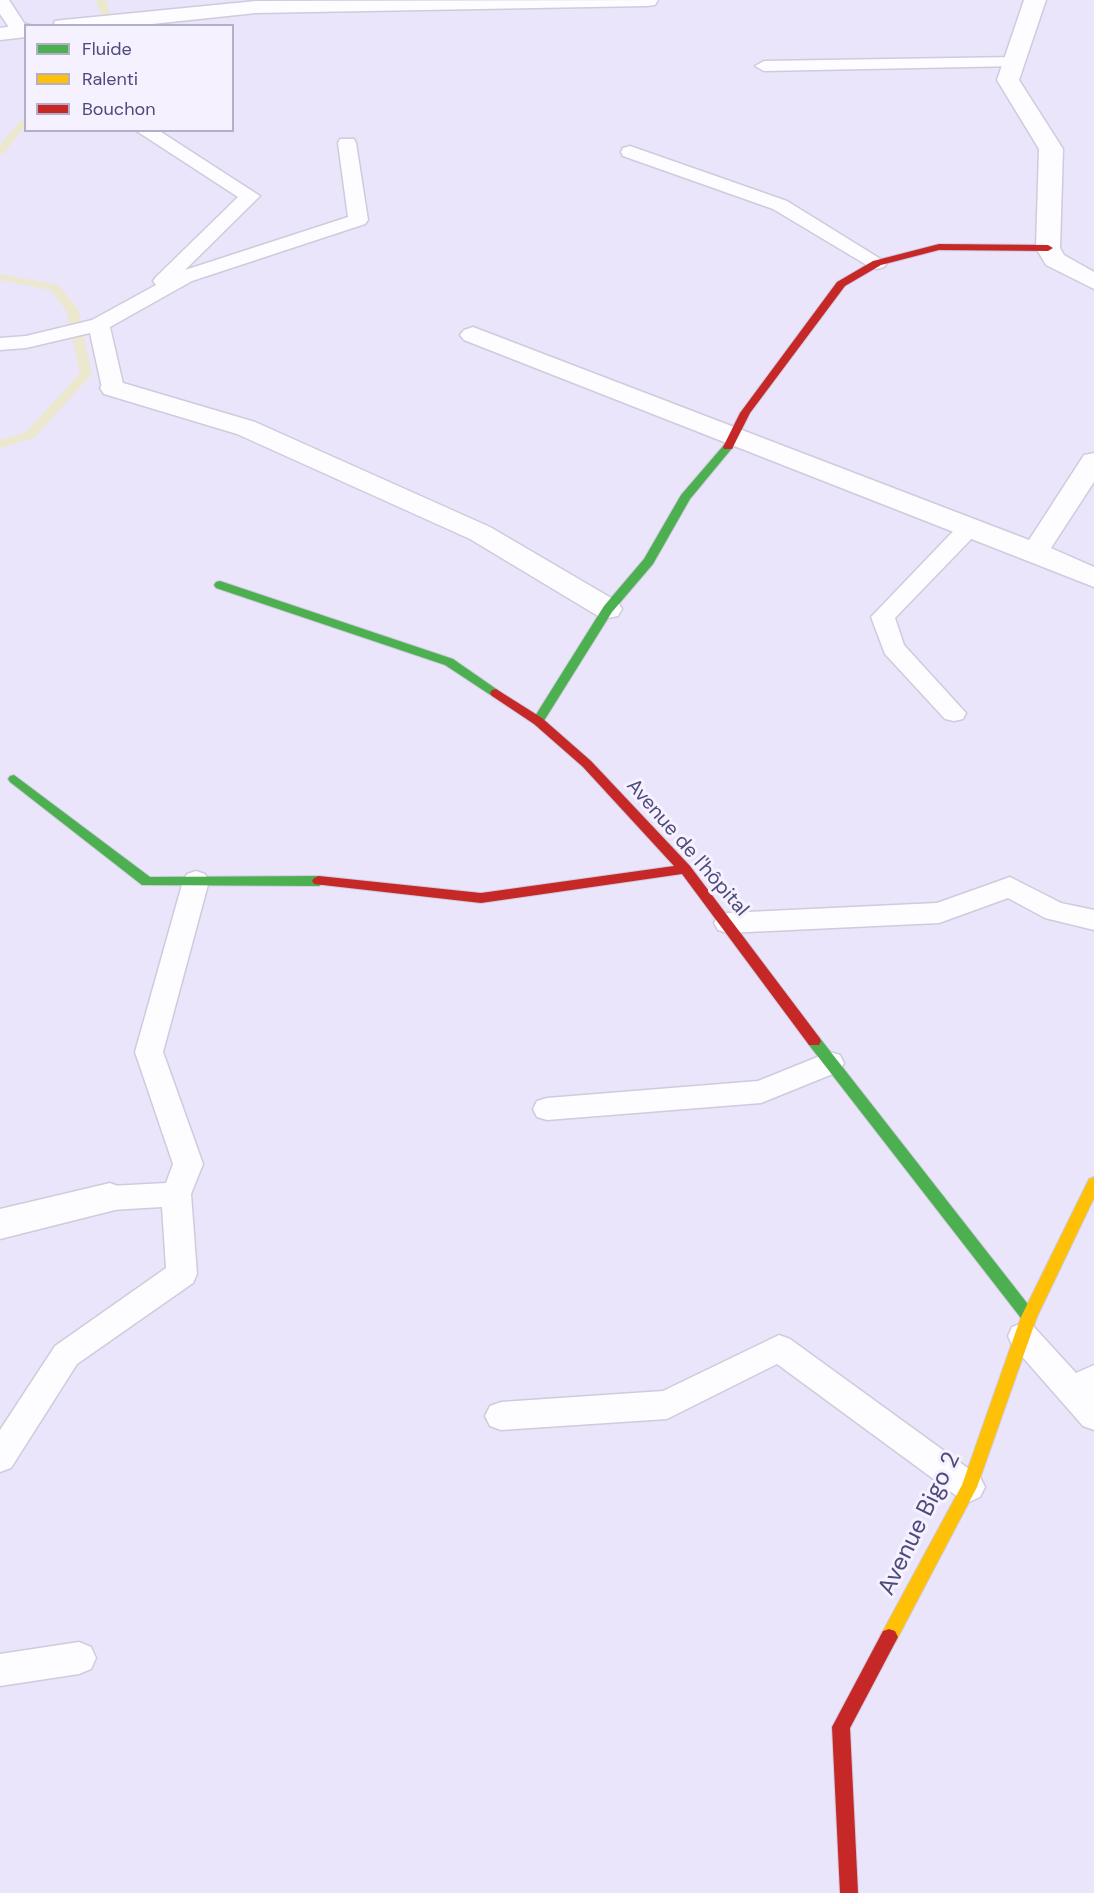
<!DOCTYPE html>
<html>
<head>
<meta charset="utf-8">
<style>
  body { margin:0 }
  #map { position:relative; width:1094px; height:1893px; overflow:hidden; background:#f2eefa; font-family:"DM Sans",sans-serif }
  canvas { display:block }
  .legend { position:absolute; left:24px; top:24px; width:210px; height:108px; box-sizing:border-box; background:#f6f1ff; border:2px solid #b3aeca; margin:0; padding:8px 10px; list-style:none; font-size:18px; color:#4e4a7b }
  .legend li { display:flex; align-items:center; gap:12px; height:30px }
  .legend b { width:30px; border:2px solid #b3aeca }
</style>
</head>
<body>
<div id="map">
<canvas width="1094" height="1893"></canvas>
<ul class="legend">
<li><b style="height:8px;background:#4caf50"></b>Fluide</li>
<li><b style="height:8px;background:#ffc107"></b>Ralenti</li>
<li><b style="height:8px;background:#c62828"></b>Bouchon</li>
</ul>
</div>
<script>
const c = document.querySelector('canvas').getContext('2d');
c.lineJoin = 'round';
function fillPath(path, color) { c.fillStyle = color; c.fill(path, 'evenodd'); }
const toPath = rows => new Path2D(rows.map(r => 'M' + r).join(''));
function strokePath(path, color, width, dash) { c.strokeStyle = color; c.lineWidth = width; c.lineCap = dash ? 'butt' : 'round'; c.setLineDash(dash || []); c.stroke(path); }
function write(font, color, halo, rows, align = 'center') {
  c.font = font + ' "DM Sans",sans-serif'; c.lineWidth = 6; c.setLineDash([]); c.textBaseline = 'middle'; c.strokeStyle = halo; c.fillStyle = color; for (const [text, x, y, turn = 0] of rows) {
    c.save(); c.translate(x, y); c.rotate((+turn || 0) * Math.PI / 180); c.textAlign = isNaN(turn) ? turn : align; if (halo) c.strokeText(text, 0, 0); c.fillText(text, 0, 0); c.restore();
  }
}
fillPath(toPath([
  [0,0,1094,0,1094,1893,0,1893],
  [26,26,232,26,232,130,26,130]
]), '#ebe5fb');
fillPath(toPath([
  [96,0,106,0,114,26,104,26,96,0],
  [26,115,26,125,4,153,0,154,0,144,26,115],
  [0,274,58,285,78,309,92,374,34,438,0,448,0,440,26,432,80,373,66,310,50,290,0,280,0,274]
]), '#ece7cf');
const lane = toPath([
  [0,0,9,0,26,26,26,35,14,35,0,14,0,0],
  [1014,57,1020,58,1023,62,1020,66,764,71,755,66,764,61,1014,57],
  [135,130,158,130,260,196,185,270,348,217,338,143,340,139,354,139,356,143,368,220,365,224,192,281,110,327,124,388,121,393,113,394,105,393,102,388,90,333,26,348,0,350,0,338,26,336,92,320,156,285,153,281,156,277,238,197,135,130],
  [630,146,787,201,887,263,884,267,877,269,870,267,773,209,623,156,621,152,623,148,630,146],
  [970,520,978,522,981,527,978,532,895,618,904,645,966,713,963,719,954,721,945,719,885,654,871,617,962,522,970,520],
  [196,871,205,874,209,881,163,1052,203,1164,191,1194,197,1274,193,1283,77,1364,11,1468,0,1472,0,1430,55,1346,166,1268,162,1207,110,1210,100,1207,95,1198,100,1189,110,1186,166,1183,173,1164,135,1052,183,881,187,874,196,871],
  [1010,877,1061,903,1094,910,1094,930,1045,918,1008,898,939,923,727,933,718,930,714,923,718,916,727,913,937,903,1010,877],
  [830,1052,840,1055,844,1063,840,1071,761,1103,547,1120,537,1117,533,1109,537,1101,547,1098,758,1081,830,1052],
  [1023,1323,1034,1327,1076,1373,1094,1365,1094,1430,1083,1426,1012,1345,1008,1336,1012,1327,1023,1323],
  [779,1335,790,1339,980,1477,985,1487,980,1497,969,1502,958,1497,777,1364,667,1419,501,1430,490,1426,485,1416,490,1406,501,1402,663,1391,779,1335],
  [79,1642,91,1647,96,1658,91,1669,79,1674,0,1686,0,1654,79,1642]
]);
const street = toPath([
  [658,0,655,5,647,6,256,13,133,26,53,26,55,21,63,20,256,1,658,0],
  [1024,0,1046,0,1019,80,1063,149,1060,248,1064,255,1094,272,1094,289,1046,265,1036,248,1039,149,997,80,1024,0],
  [26,24,34,26,26,26,26,37,0,40,0,28,26,24],
  [473,327,1029,540,1084,455,1094,453,1094,482,1051,548,1094,567,1094,587,464,340,460,335,464,330,473,327],
  [113,380,255,422,490,527,618,602,622,609,618,616,608,618,598,616,470,539,237,434,104,394,100,388,104,382,113,380],
  [110,1183,123,1188,128,1198,123,1208,0,1239,0,1209,110,1183]
]);
const fast = toPath([
  [728,444,733,447,690,499,653,564,612,612,542,724,534,724,532,721,604,606,644,559,681,495,724,445,728,444],
  [220,581,453,659,502,693,496,697,492,696,445,665,216,588,214,585,216,582,220,581],
  [14,775,150,877,319,876,326,881,319,886,142,885,10,782,8,779,10,776,14,775],
  [814,1036,819,1037,1034,1312,1037,1317,1034,1322,1029,1324,1024,1322,809,1045,807,1041,809,1037,814,1036]
]);
const slow = toPath([
  [1094,1177,1094,1198,1037,1317,977,1487,895,1643,889,1645,883,1643,880,1637,883,1631,962,1485,1021,1317,1089,1179,1094,1177]
]);
const jam = toPath([
  [939,244,1048,245,1053,248,1048,251,939,250,881,265,845,286,750,413,732,449,724,449,723,447,740,413,837,282,873,261,939,244],
  [496,689,542,718,591,761,690,866,819,1037,821,1041,819,1045,809,1045,682,874,481,903,314,884,312,881,314,878,319,876,481,893,674,866,583,767,534,724,492,696,490,693,492,690,496,689],
  [889,1629,895,1631,898,1637,850,1728,858,1893,840,1893,832,1727,883,1631,889,1629]
]);
strokePath(lane, '#cecbdc', 3);
strokePath(street, '#cecbdc', 3);
strokePath(fast, '#cfccde', 2);
strokePath(slow, '#cfccde', 2);
strokePath(jam, '#cfccde', 2);
fillPath(lane, '#fdfcfe');
fillPath(street, '#fdfcfe');
fillPath(fast, '#4caf50');
fillPath(slow, '#ffc107');
fillPath(jam, '#c62828');
write('20px', '#4e4a7b', '#f6f1ff', [
  ["Avenue de l'hôpital",687,848,49]
]);
write('24px', '#4e4a7b', '#f6f1ff', [
  ["Avenue Bigo 2",920,1524,-64]
]);
</script>
</body>
</html>
